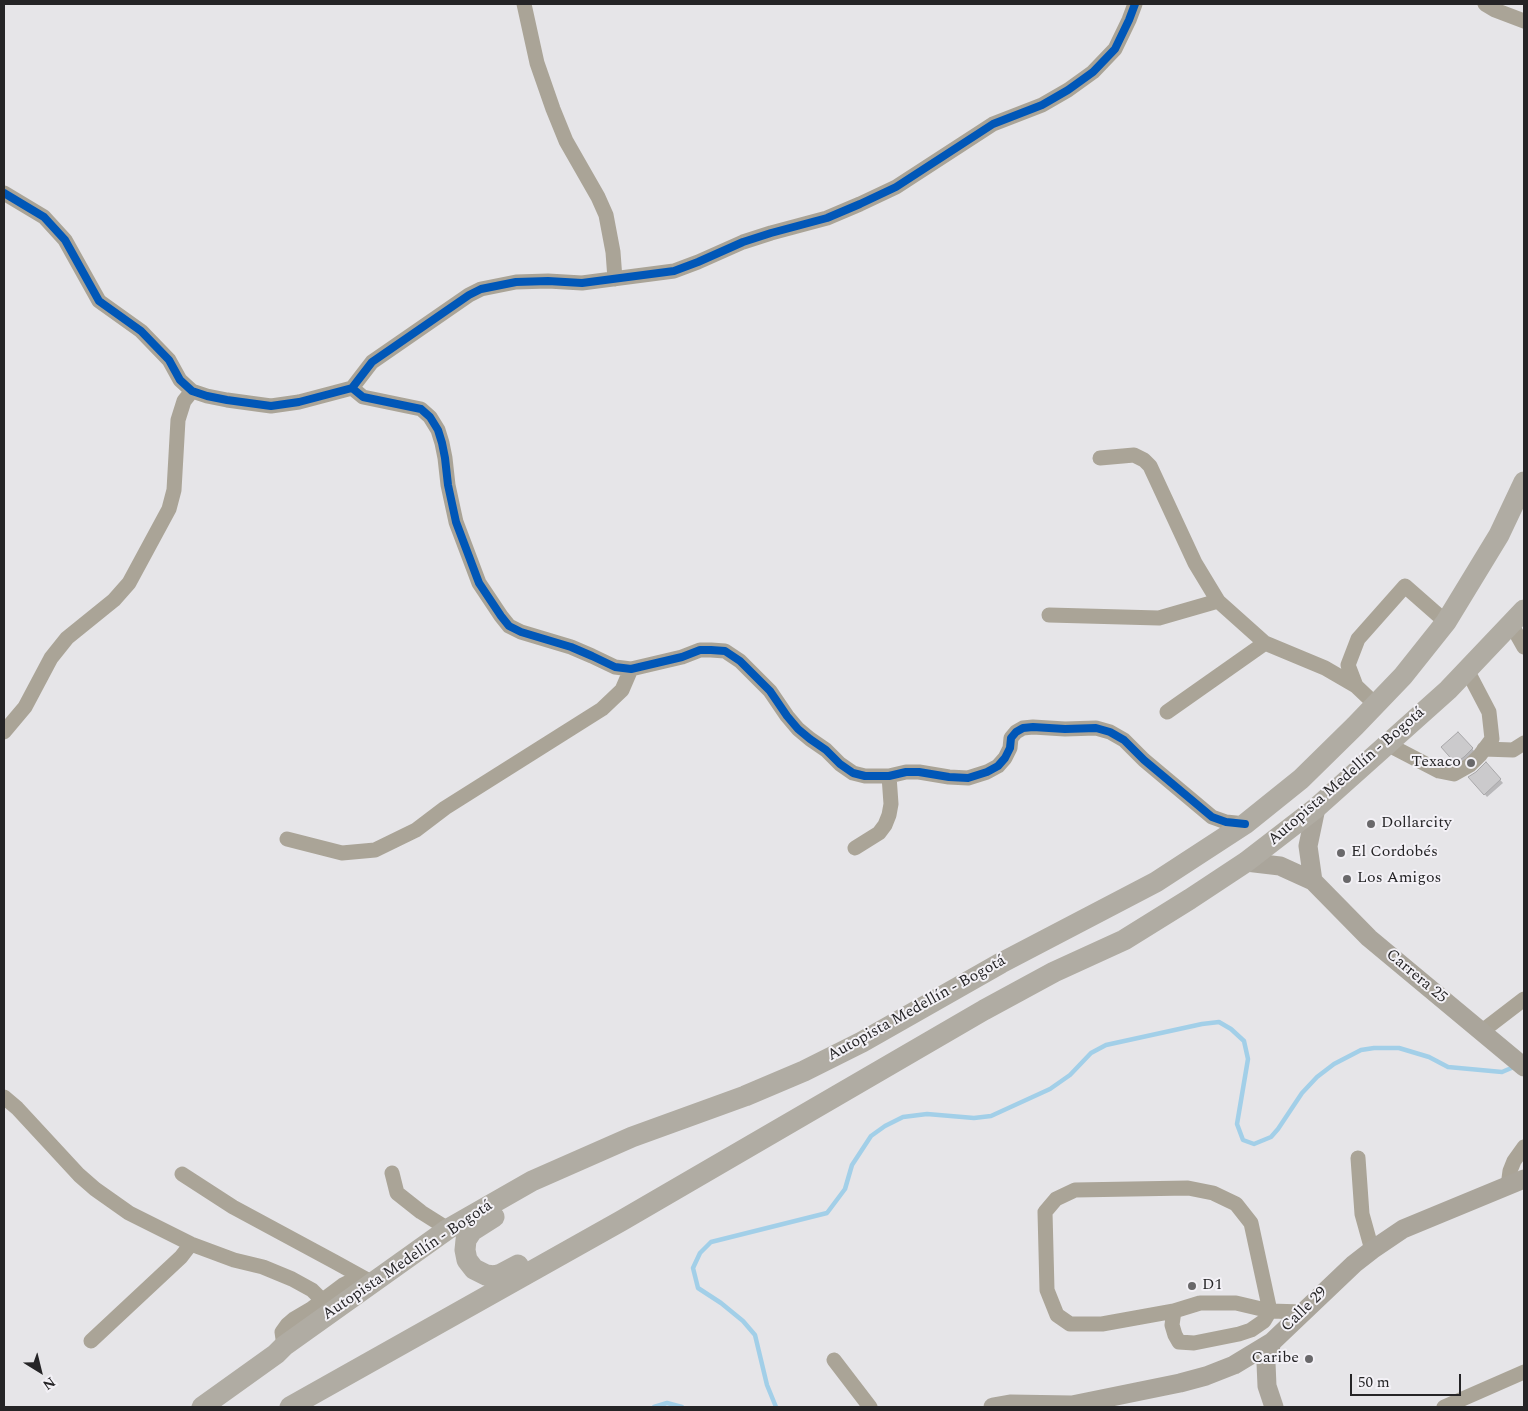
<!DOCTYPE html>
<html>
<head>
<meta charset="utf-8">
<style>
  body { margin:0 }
  #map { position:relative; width:1528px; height:1411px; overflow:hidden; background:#e6e5e8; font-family:Spectral,serif }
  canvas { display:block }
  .frame { position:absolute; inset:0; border:5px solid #252426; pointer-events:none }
  .north { position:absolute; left:15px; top:1346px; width:50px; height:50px; -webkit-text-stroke:4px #f3f1f6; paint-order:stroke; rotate:144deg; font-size:14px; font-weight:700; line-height:20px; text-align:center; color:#252426 }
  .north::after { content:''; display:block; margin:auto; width:18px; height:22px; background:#252426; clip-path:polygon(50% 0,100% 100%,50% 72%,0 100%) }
  .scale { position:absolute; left:1350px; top:1374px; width:111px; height:22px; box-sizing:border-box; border:2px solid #252426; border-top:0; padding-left:6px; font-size:15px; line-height:18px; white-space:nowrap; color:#252426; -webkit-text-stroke:4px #f3f1f6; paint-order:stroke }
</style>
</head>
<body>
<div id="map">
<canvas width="1528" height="1411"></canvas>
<div class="frame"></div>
<div class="north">N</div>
<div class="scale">50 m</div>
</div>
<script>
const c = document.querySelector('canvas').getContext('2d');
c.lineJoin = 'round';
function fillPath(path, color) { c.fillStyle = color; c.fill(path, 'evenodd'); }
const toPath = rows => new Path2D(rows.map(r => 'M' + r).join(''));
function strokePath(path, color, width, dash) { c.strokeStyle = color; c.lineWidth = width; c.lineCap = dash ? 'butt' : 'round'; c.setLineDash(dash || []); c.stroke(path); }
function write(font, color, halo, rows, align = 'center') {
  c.font = font + ' Spectral,serif'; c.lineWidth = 4; c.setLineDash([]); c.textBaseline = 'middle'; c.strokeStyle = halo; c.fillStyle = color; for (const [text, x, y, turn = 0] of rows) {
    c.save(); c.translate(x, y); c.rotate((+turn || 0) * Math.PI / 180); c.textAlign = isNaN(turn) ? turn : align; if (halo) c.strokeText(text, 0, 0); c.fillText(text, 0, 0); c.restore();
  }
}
fillPath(toPath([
  [1458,733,1475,752,1459,765,1443,747],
  [1486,764,1503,783,1487,797,1470,777]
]), '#0003');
strokePath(toPath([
  [654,1407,667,1403,682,1407],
  [776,1407,767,1385,755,1335,743,1321,721,1303,698,1288,693,1268,700,1253,711,1242,827,1213,845,1189,852,1165,871,1136,885,1126,903,1117,927,1114,974,1118,991,1116,1050,1089,1070,1075,1091,1053,1106,1045,1202,1024,1219,1022,1231,1029,1244,1041,1248,1059,1237,1124,1243,1140,1254,1144,1271,1137,1278,1129,1302,1093,1317,1077,1334,1064,1361,1050,1374,1048,1399,1048,1429,1057,1448,1067,1502,1072,1516,1066]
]), '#a2cfe8', 4.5);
const building = toPath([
  [1458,732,1473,748,1464,757,1455,763,1441,747,1458,732],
  [1486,762,1501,779,1484,795,1468,777,1476,772,1486,762]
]);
fillPath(building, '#cbcacc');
strokePath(building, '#a8a7a9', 1);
strokePath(toPath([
  [524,4,537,63,553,109,566,141,598,197,606,215,613,252,615,279],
  [1485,4,1495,10,1524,21],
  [4,193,44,217,65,240,99,301,141,331,169,360,180,380,192,391,207,396,227,400,271,406,299,402,352,388,372,362,469,295,481,289,516,282,548,281,582,283,674,271,698,262,743,242,771,233,827,218,860,204,896,187,993,124,1042,105,1068,90,1093,72,1115,49,1129,20,1135,4],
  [352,388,363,397,421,409,430,417,438,430,442,443,445,458,448,485,456,522,479,583,501,616,509,626,521,632,571,647,592,656,615,667,631,669,682,657,700,650,711,650,725,651,740,661,770,691,787,716,798,729,810,739,826,750,840,764,853,773,865,776,889,776,906,772,919,772,949,777,968,778,987,772,998,766,1005,758,1010,748,1011,738,1016,732,1023,728,1033,727,1065,729,1096,728,1110,732,1124,740,1144,760,1212,817,1226,822,1245,824],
  [1100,458,1134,455,1144,460,1150,466,1195,563,1218,601,1265,643,1325,668,1356,686,1376,705],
  [1049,615,1159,618,1218,601],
  [1511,624,1524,647],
  [1356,686,1348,665,1358,639,1405,586,1446,622],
  [1167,712,1265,643],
  [4,732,25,707,51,658,67,638,114,600,129,583,169,509,174,490,178,420,184,401,192,391],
  [1387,744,1439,771,1454,774,1470,765,1480,755,1492,739,1489,712,1467,670],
  [1484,749,1513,750,1524,743],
  [287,839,342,853,375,850,416,830,445,808,602,709,622,690,631,669],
  [855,848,879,833,885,825,889,815,891,804,889,776],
  [1481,1032,1524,999],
  [4,1097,17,1108,79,1175,95,1189,129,1213,191,1244,234,1260,263,1267,292,1279,312,1290,322,1300],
  [1358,1158,1362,1214,1372,1250],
  [392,1173,397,1193,421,1212,448,1229],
  [182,1174,233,1207,335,1262,373,1283],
  [1508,1186,1510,1171,1514,1161,1524,1147],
  [1200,1303,1236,1303,1270,1311,1264,1321,1251,1330,1239,1334,1194,1343,1179,1342,1175,1335,1172,1325,1174,1311,1200,1303],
  [1174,1311,1102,1324,1070,1324,1057,1315,1047,1290,1045,1212,1056,1199,1075,1190,1188,1188,1213,1193,1236,1204,1251,1223,1270,1311,1303,1312],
  [91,1341,181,1257,191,1244],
  [284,1346,282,1332,287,1325,294,1319,311,1309,343,1285,351,1281,360,1281,369,1283],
  [834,1360,870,1407],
  [1444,1407,1524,1372]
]), '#aaa497', 15);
strokePath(toPath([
  [1246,862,1280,866,1313,881,1369,938,1524,1067],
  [1313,881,1308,846,1316,808],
  [1272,1342,1266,1363,1267,1386,1274,1407],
  [993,1407,1010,1404,1072,1405,1180,1383,1206,1376,1234,1365,1272,1342,1354,1264,1372,1250,1403,1229,1524,1179]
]), '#aaa59b', 19);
strokePath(toPath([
  [494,1217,472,1231,466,1240,465,1250,467,1260,474,1269,486,1275,494,1276,501,1274,518,1265],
  [202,1407,276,1354,284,1346,448,1229,532,1181,632,1137,745,1096,804,1071,862,1042,1001,963,1156,882,1245,824,1301,779,1355,726,1403,676,1446,622,1499,535,1524,482],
  [290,1407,621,1221,984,1010,1054,972,1124,940,1190,899,1246,862,1316,808,1448,690,1524,610]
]), '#b0aca3', 21);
strokePath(toPath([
  [4,193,44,217,65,240,99,301,141,331,169,360,180,380,192,391,207,396,227,400,271,406,299,402,352,388,372,362,469,295,481,289,516,282,548,281,582,283,674,271,698,262,743,242,771,233,827,218,860,204,896,187,993,124,1042,105,1068,90,1093,72,1115,49,1129,20,1135,4],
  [352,388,363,397,421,409,430,417,438,430,442,443,445,458,448,485,456,522,479,583,501,616,509,626,521,632,571,647,592,656,615,667,631,669,682,657,700,650,711,650,725,651,740,661,770,691,787,716,798,729,810,739,826,750,840,764,853,773,865,776,889,776,906,772,919,772,949,777,968,778,987,772,998,766,1005,758,1010,748,1011,738,1016,732,1023,728,1033,727,1065,729,1096,728,1110,732,1124,740,1144,760,1212,817,1226,822,1245,824]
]), '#0057b8', 8);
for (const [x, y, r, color] of [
  [1471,763,5,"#69686a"],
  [1371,824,5,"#69686a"],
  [1341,853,5,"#69686a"],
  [1347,879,5,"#69686a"],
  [1192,1286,5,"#69686a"],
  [1309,1359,5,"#69686a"]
]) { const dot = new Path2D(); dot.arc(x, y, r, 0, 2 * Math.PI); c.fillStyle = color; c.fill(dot); strokePath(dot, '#f3f1f6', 2); }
write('16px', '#252426', '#f3f1f6', [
  ["Texaco",1461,763,"right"],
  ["Dollarcity",1381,824],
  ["El Cordobés",1351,853],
  ["Los Amigos",1357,879],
  ["D1",1202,1286],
  ["Caribe",1299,1359,"right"]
], 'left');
write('16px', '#252426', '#f3f1f6', [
  ["Autopista Medellín - Bogotá",1347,777,-41],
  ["Carrera 25",1416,977,40],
  ["Autopista Medellín - Bogotá",917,1009,-29],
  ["Autopista Medellín - Bogotá",408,1261,-34],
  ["Calle 29",1305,1310,-44]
]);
</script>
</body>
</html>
